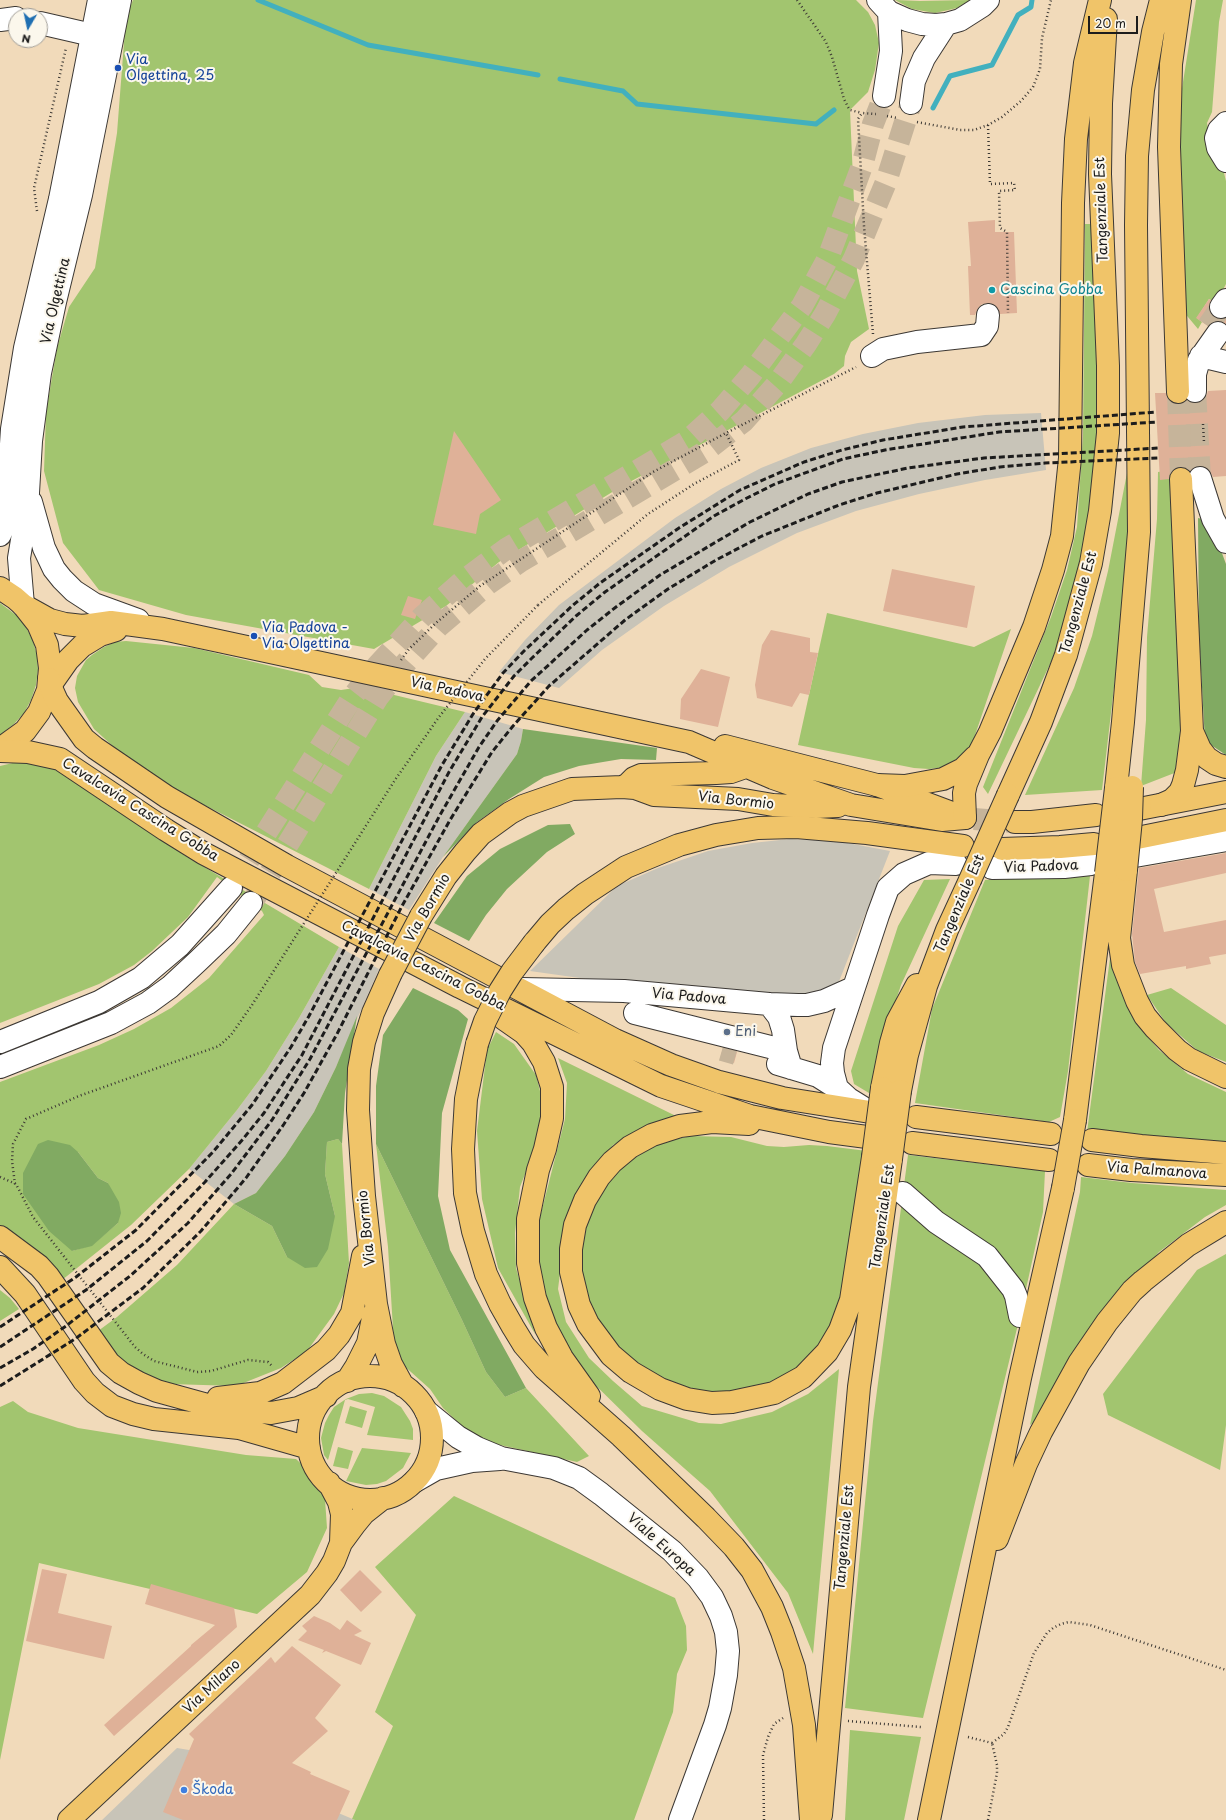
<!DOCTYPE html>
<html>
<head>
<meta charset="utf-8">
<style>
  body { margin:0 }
  #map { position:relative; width:1226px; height:1820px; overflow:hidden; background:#f1daba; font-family:"Playpen Sans",sans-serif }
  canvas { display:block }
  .north { position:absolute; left:8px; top:8px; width:40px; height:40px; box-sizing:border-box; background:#fbf7ec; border:1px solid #a29f99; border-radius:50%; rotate:189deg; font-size:11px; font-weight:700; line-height:16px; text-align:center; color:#1c1c1c }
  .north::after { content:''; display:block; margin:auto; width:14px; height:18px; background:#1f6fb2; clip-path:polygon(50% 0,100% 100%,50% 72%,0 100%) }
  .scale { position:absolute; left:1088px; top:16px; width:50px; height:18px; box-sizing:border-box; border:2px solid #1c1c1c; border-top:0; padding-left:5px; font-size:12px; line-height:14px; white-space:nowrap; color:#1c1c1c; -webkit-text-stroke:3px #fbf7ec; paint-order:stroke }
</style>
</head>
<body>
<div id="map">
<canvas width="1226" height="1820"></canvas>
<div class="north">N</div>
<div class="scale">20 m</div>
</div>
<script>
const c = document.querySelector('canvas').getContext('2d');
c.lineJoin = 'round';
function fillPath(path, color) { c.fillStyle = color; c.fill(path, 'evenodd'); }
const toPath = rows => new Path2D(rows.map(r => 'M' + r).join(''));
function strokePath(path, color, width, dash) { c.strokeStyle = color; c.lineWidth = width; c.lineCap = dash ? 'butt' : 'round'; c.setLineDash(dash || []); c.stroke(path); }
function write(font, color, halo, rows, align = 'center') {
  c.font = font + ' "Playpen Sans",sans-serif'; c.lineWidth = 4; c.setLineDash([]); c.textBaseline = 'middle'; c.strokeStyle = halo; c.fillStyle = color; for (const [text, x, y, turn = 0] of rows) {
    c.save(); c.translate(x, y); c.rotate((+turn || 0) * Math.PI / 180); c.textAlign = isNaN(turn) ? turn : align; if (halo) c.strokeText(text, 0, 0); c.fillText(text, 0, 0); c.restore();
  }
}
fillPath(toPath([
  [1041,413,1046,470,985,480,919,494,856,511,797,533,729,567,664,606,602,650,559,688,499,672,525,640,559,605,675,518,721,489,761,468,811,448,863,434,918,423,985,415],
  [465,712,523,729,521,741,517,754,443,857,409,910,369,889,436,756],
  [790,839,837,841,890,851,840,979,838,983,814,998,665,990,530,971,617,886,658,868,708,851,752,843],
  [339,947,379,969,336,1067,314,1112,285,1156,256,1193,234,1204,189,1169,237,1110,266,1071,299,1018],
  [177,1748,189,1750,355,1820,102,1820]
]), '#c8c4b8');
fillPath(toPath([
  [133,0,856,0,868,12,875,25,879,43,875,70,868,92,850,110,857,271,869,329,851,342,845,356,844,366,834,374,622,486,499,562,446,606,374,649,186,615,99,590,63,543,44,471,46,413,57,348,69,307,95,268,117,133,126,17],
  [895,0,920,1,970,0,957,8,935,13,912,9],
  [1196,0,1223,0,1219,22,1212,112,1207,123,1211,146,1223,169,1226,181,1226,284,1216,303,1209,299,1197,318,1202,322,1198,329,1183,311,1177,120],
  [1085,224,1092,224,1100,370,1096,469,1089,529,1064,627,1051,662,988,794,983,787,1051,617,1067,570,1077,527,1083,436],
  [1130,386,1132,533,1102,790,1025,795,1074,688,1092,636,1108,571,1127,473],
  [1170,470,1182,739,1177,772,1141,786,1146,720,1147,637,1157,519,1158,472],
  [0,603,16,615,26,627,33,641,37,655,38,670,36,685,31,700,24,713,14,724,0,735],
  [827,613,974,647,1011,629,972,744,961,758,946,767,929,769,914,768,798,745],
  [126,641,194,648,309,675,322,687,341,690,361,687,465,712,436,756,369,889,173,789,126,758,94,729,78,702,75,688,77,676,86,660,92,655,104,647,115,642],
  [17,762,32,763,59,770,184,855,339,947,299,1018,266,1071,237,1110,189,1169,131,1225,62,1280,13,1234,0,1225,0,1082,99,1045,134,1029,171,1008,209,978,264,915,262,911,217,877,188,917,152,951,134,965,99,984,0,1023,0,766],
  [78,1152,98,1178,108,1183,118,1223,92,1245,72,1251],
  [1090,876,1068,1071,1060,1117,1049,1122,915,1103,932,1009,985,880],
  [950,879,901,985,890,1018,874,1096,854,1084,851,1071,898,926,924,880],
  [1110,958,1126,1004,1139,1027,1159,1050,1188,1074,1226,1092,1226,1144,1087,1132],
  [1171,988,1226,1025,1226,1062,1198,1051,1166,1023,1147,995],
  [496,1032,514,1044,536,1075,544,1107,536,1146,520,1187,515,1233,516,1268,535,1334,498,1268,482,1199,477,1131,487,1050],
  [558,1058,678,1117,613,1145,576,1199,566,1226,558,1289,566,1322,589,1358,613,1381,642,1406,699,1423,721,1424,772,1412,808,1394,839,1369,813,1654,788,1593,710,1491,642,1431,571,1361,548,1308,533,1245,565,1119,567,1083],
  [691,1136,731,1137,767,1146,784,1147,809,1145,827,1146,867,1151,869,1156,836,1320,817,1352,780,1382,705,1397,646,1375,597,1327,578,1266,587,1218,604,1186,626,1163,651,1148,663,1142],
  [338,1139,342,1144,349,1263,344,1293,334,1314,307,1351,281,1368,236,1386,170,1384,142,1376,112,1356,94,1334,117,1317,177,1265,234,1204,272,1226,287,1257,335,1216,325,1174,327,1142],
  [376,1144,462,1320,486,1372,505,1397,526,1388,589,1456,577,1462,491,1443,466,1430,443,1408,430,1389,402,1364,394,1345,388,1247],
  [908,1155,1045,1171,1043,1212,1020,1316,923,1718,845,1708,873,1421],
  [1081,1177,1132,1183,1226,1190,1226,1205,1205,1217,1159,1252,1094,1328,1041,1416,1030,1425,1080,1192],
  [1226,1254,1226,1425,1220,1470,1108,1415,1103,1394,1197,1270],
  [0,1290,10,1298,19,1309,0,1321],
  [372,1393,384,1396,401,1407,410,1421,413,1429,413,1440,367,1435,375,1407,348,1399,345,1400,328,1460,324,1455,321,1438,325,1423,329,1415,334,1407,346,1399,359,1394],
  [13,1401,28,1412,78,1428,246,1455,296,1459,324,1485,327,1528,307,1572,257,1614,39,1563,0,1760,0,1407],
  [350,1406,367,1411,362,1428,345,1423],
  [338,1447,353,1451,348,1469,333,1466],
  [362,1448,411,1453,403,1468,386,1481,377,1484,366,1485,346,1481],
  [454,1496,675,1598,686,1626,687,1650,677,1674,673,1712,634,1820,355,1820,352,1819,393,1726,375,1712,416,1615,375,1567],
  [850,1730,921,1737,904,1820,845,1820]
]), '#a2c56f');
fillPath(toPath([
  [1198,518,1210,521,1226,564,1226,755,1205,741,1199,633],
  [523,729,657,748,656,760,621,759,579,766,544,777,509,799,477,822,443,857,517,754,521,741],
  [570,824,575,834,547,852,507,889,486,915,469,941,434,923,467,876,500,849,548,825],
  [413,988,458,1010,468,1019,442,1113,438,1196,450,1250,526,1388,505,1397,486,1372,462,1320,376,1144,376,1086,383,1035],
  [357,1016,345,1093,342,1144,338,1139,327,1142,325,1174,335,1216,328,1249,317,1267,305,1268,287,1257,272,1226,234,1204,256,1193,285,1156,314,1112,336,1067],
  [48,1140,70,1145,78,1152,98,1178,108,1183,119,1202,121,1213,118,1223,92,1246,72,1251,49,1231,23,1194,23,1173,38,1144]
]), '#81aa62');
strokePath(toPath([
  [258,0,368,45,538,75],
  [560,79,623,91,637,104,816,124,834,110],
  [933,108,950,76,992,65,1018,15,1031,7,1032,0]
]), '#42b0be', 5);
fillPath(toPath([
  [995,220,995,232,1014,232,1017,313,1000,314,995,305,989,303,982,304,978,308,975,315,970,315,968,266,971,266,968,222],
  [1209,299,1211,300,1209,306,1210,313,1214,317,1219,319,1226,318,1226,324,1219,321,1212,322,1208,326,1196,318],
  [1226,390,1226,476,1213,477,1209,469,1202,466,1196,466,1190,471,1186,468,1180,467,1174,469,1170,473,1169,479,1160,480,1155,393,1166,393,1167,398,1172,403,1179,404,1187,400,1195,403,1201,402,1206,397,1208,391],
  [454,431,501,500,480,514,476,534,433,525],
  [892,569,975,586,967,628,883,611],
  [408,596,422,600,415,619,401,615],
  [771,630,810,638,810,652,818,653,809,695,800,693,792,707,757,698,755,685,762,645],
  [701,669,730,677,718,727,680,719,681,699],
  [1226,853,1226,873,1154,889,1164,932,1226,920,1226,954,1209,957,1211,964,1186,969,1186,966,1140,974,1135,962,1132,934,1139,868],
  [723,1048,737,1052,734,1063,720,1059],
  [42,1569,67,1574,58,1613,112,1626,104,1659,26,1641],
  [360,1570,382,1592,361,1612,340,1590],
  [151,1584,234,1608,237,1627,114,1736,104,1725,191,1646,191,1645,215,1625,145,1604],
  [314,1616,330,1623,340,1630,347,1620,362,1631,354,1635,371,1643,361,1665,326,1651,322,1653,324,1650,298,1640,307,1631,302,1626],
  [292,1646,341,1685,315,1718,328,1731,292,1763,311,1772,310,1774,350,1791,337,1820,183,1820,163,1812,194,1739,189,1734,271,1657,275,1663]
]), '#dfb198');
strokePath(toPath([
  [1208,326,1221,307],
  [1195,391,1200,478],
  [231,888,353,696,377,666,422,617,464,580,506,549,687,441,720,411,750,376,802,306,828,258,862,166,873,124,884,96],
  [253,901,378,697,404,665,438,627,488,584,521,561,703,453,744,421,778,383,806,344,825,314,854,259,886,182,911,103],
  [722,1050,736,1054]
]), '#c6b49a', 22, [22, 11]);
strokePath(toPath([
  [974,819,1014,822]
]), '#c6b49a', 22, [22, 11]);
strokePath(toPath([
  [1178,392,1181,479]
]), '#c6b49a', 22, [22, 11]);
const minor = toPath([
  [878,0,889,12,907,20,922,24,936,25,946,24,960,20,982,6,988,0],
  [0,20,16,18],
  [40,23,92,35],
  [884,96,891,51,889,12],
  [911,103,914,81,924,58,946,24],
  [1226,123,1219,130,1216,138,1218,148,1226,161],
  [1221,307,1226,300],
  [872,356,883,349,917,342,981,335,987,326,988,315],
  [1201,356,1226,362],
  [1195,391,1195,374,1199,360,1218,333],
  [1200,478,1213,519,1226,542],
  [31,502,44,548,54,569,62,579,74,591,94,604,138,620],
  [0,535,6,519,12,429,25,348,60,199,99,0],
  [23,605,19,558,27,510,31,441,40,373,55,302,81,195,120,0],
  [1135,856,1226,840],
  [992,868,1064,867,1091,864],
  [521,989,624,991,769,1004,798,1005,807,1005,824,1001,853,988],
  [769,1004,779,1017,783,1030,786,1051],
  [635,1013,786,1051,791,1068],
  [0,1042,99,1002,141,978,180,945,231,888],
  [778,1064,818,1076,837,1088],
  [0,1067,111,1023,148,1003,170,987,198,961,226,934,251,903],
  [870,1112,849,1099,837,1088,833,1073,832,1063,834,1048,878,915,888,888,904,874,929,863,956,864],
  [903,1193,936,1222,987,1256,1013,1289,1016,1296,1020,1316],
  [426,1411,458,1437,477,1448,501,1458,554,1468,579,1478,601,1494,672,1551,698,1578,712,1597,721,1616,726,1632,728,1651,726,1675,720,1708,715,1725,680,1820],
  [415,1481,436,1469,472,1461,500,1459]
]);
const major = toPath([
  [0,588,15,598,23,605,38,624,47,645,50,668,48,690,39,712,25,731,0,749],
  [23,605,50,620,65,624,83,626,111,622,163,629,689,742,773,778,851,805,942,820,965,818],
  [49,687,68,660,82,646,100,635,116,630],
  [725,746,877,785,952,813],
  [622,787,627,785,634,778,641,775,716,773,731,772,751,765],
  [1139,809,1226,792],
  [1015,822,1032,822,1096,815],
  [421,916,446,876,465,852,481,834,510,813,523,806,572,789,622,787,635,788,654,795,738,799,773,805,816,807,838,806],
  [390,975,373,1013,364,1042,359,1069,358,1110,364,1196,376,1304,384,1344,391,1364,403,1386],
  [0,1237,39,1266,48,1276,109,1363,121,1373,139,1383,157,1391,215,1407,271,1413,298,1408,326,1396],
  [0,1267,25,1294,84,1381,95,1393,112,1406,133,1414,154,1419,239,1428,309,1448],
  '308 1438a62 62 0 1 1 124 0a62 62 0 1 1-124 0Z',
  [347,1381,356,1367,368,1343,374,1313],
  [218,1398,260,1393,283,1383,326,1350,339,1335,352,1313,363,1256],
  [329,1483,339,1502,342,1514,341,1543],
  [69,1820,310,1595,327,1573,334,1561,341,1543,355,1524,364,1513,383,1498]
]);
const highway = toPath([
  [1178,392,1169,147,1171,64,1180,0],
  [49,679,52,690,57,701,84,739,95,748,167,797,287,866,615,1040,671,1065,719,1082,782,1098,870,1112],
  [1192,731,1200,749,1207,758,1216,764,1226,767],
  [0,751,28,752,60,759,166,830,203,853,460,987,661,1086,750,1116,829,1132,867,1137],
  [877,785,905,786,943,779,963,769,975,757],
  [1116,788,1123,722,1139,532,1136,225,1137,156,1143,90,1153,32,1161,0],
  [1008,795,1041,722,1066,655,1091,563,1100,511,1108,433,1108,366,1100,174,1101,103,1106,19],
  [1161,805,1172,800,1180,792,1183,785,1187,770,1192,731,1181,479],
  [965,818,964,793,966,784,978,755,990,732,1034,627,1053,570,1062,536,1070,458,1073,203,1076,139,1085,63,1100,0],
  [1137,838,1226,820],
  [1002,849,1060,847,1094,844],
  [1126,870,1119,938,1123,965,1137,1001,1145,1016,1155,1028,1177,1050,1189,1059,1226,1077],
  [534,943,550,924,566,909,585,894,626,867,679,845,716,835,758,828,796,827,867,833,963,846],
  [504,1019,524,1033,533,1043,544,1062,552,1087,552,1118,545,1149,538,1170,528,1219,528,1263,535,1298,546,1328,562,1358,589,1396],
  [477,1044,466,1099,463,1149,465,1193,473,1231,486,1274,500,1304,513,1327,524,1345,544,1368,621,1436,706,1518,734,1547,752,1570,772,1607,782,1632,794,1668,804,1725,811,1820],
  [882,1088,891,1043,897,1022,917,985],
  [900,1091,907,1055,926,986,947,930,970,880],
  [916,1117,1051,1134],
  [1075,1120,1106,873],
  [749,1124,712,1122,680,1126,652,1135,630,1147,612,1162,599,1177,585,1200,575,1225,571,1249,571,1272,579,1305,588,1324,611,1355,631,1372,660,1389,687,1399,712,1403,732,1402,774,1393,803,1377,827,1352,840,1330,851,1300,873,1157],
  [1092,1140,1141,1146,1226,1153],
  [912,1143,1049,1160],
  [1088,1165,1131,1170,1226,1175],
  [997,1539,1026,1464,1041,1432,1079,1363,1107,1322,1132,1291,1143,1281,1188,1245,1226,1222],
  [821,1815,859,1387,891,1159],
  [929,1820,1020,1378,1063,1188]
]);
strokePath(minor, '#3c3834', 24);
strokePath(major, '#3c3834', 24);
strokePath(highway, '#3c3834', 24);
strokePath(toPath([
  [797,0,826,42,832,57,844,99,848,107,850,110,862,113],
  [887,116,898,118],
  [917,122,960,130,974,130,988,125,1002,117,1021,101,1033,87,1040,69,1042,38,1051,0],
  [988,125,990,184,1014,183,1015,190,999,191,1000,228,1007,232,1008,313],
  [37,211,34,188,66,48],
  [873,334,864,226,858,119,862,113,876,114],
  [1203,424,1204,442],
  [538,605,648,514,694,484,739,460,726,433],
  [401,660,409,649,436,623,480,586,653,472,726,433,856,367],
  [0,1177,16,1184,33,1217,135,1347,143,1354,154,1361,197,1372,211,1371,248,1360,268,1362,273,1367],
  [15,1184,12,1161,13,1144,26,1119,79,1096,219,1046,231,1035,252,1005],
  [848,1721,921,1727],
  [968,1737,992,1743],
  [992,1743,1004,1734,1008,1727,1034,1653,1047,1633,1053,1628,1061,1624,1069,1622,1090,1625,1226,1670],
  [764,1820,763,1755,768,1737,774,1724,783,1718],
  [988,1820,997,1773,997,1765,992,1743]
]), '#3c3834', 2.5, [1, 3]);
strokePath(minor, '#fff', 22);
strokePath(major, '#f0c469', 22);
strokePath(highway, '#f0c469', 22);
strokePath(toPath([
  [0,1327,76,1277,136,1230,213,1152,252,1105,291,1047,309,1016,442,765,473,714,503,673,524,651,572,606,600,583,679,528,740,490,804,462,842,450,883,440,963,427,1156,412],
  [0,1347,86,1290,147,1241,205,1182,243,1139,264,1113,302,1055,449,772,482,717,514,676,532,658,576,616,605,592,714,516,745,499,775,484,843,459,885,450,999,432,1157,422],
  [0,1368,33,1349,66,1326,130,1276,188,1223,231,1174,272,1120,310,1059,440,815,479,747,497,721,531,681,587,630,616,607,660,575,750,522,808,494,842,482,908,468,984,458,1159,448],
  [0,1386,75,1339,143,1288,201,1231,246,1178,284,1124,304,1093,337,1034,402,906,450,820,492,752,513,726,549,686,625,620,668,589,716,560,762,536,839,505,877,493,957,474,1000,467,1045,463,1159,458]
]), '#1c1c1c', 3, [6, 3]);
const majorBridge = toPath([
  [390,975,421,916]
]);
const highwayBridge = toPath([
  [1126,870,1131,819,1132,787],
  [1106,873,1116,788],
  [970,880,1008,795],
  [477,1044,485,1021,500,991,512,972,534,943],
  [873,1157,882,1088],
  [891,1159,900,1091],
  [1063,1188,1075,1120]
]);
strokePath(majorBridge, '#3c3834', 24, []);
strokePath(highwayBridge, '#3c3834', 24, []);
strokePath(toPath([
  [252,1005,395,780,439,717,485,659,538,605]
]), '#3c3834', 2.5, [1, 3]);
strokePath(majorBridge, '#f0c469', 22);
strokePath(highwayBridge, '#f0c469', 22);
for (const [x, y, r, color] of [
  [118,68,4,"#1a4fb4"],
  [992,290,4,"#0f9aa8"],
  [254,636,4,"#1a4fb4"],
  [727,1032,4,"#5c6f8a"],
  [184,1790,4,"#3f7fe0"]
]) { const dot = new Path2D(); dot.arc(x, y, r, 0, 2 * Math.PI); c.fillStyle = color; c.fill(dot); strokePath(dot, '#fbf7ec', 1.5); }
write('14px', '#164399', '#fbf7ec', [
  ["Via",126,60],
  ["Olgettina, 25",126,76],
  ["Via Padova -",262,628],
  ["Via Olgettina",262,644]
], 'left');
write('14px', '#1c1c1c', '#fbf7ec', [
  ["Tangenziale Est",1102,210,-92],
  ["Via Olgettina",56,301,-77],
  ["Tangenziale Est",1079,603,-75],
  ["Via Padova",447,690,12],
  ["Via Bormio",736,801,6],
  ["Cavalcavia Cascina Gobba",140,810,32],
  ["Via Padova",1041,867,-2],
  ["Tangenziale Est",960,904,-67],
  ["Via Bormio",428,908,-60],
  ["Cavalcavia Cascina Gobba",423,966,27],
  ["Via Padova",689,997,5],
  ["Via Palmanova",1157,1171,4],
  ["Tangenziale Est",883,1217,-82],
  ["Via Bormio",367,1228,-96],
  ["Tangenziale Est",845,1538,-85],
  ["Viale Europa",661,1545,42],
  ["Via Milano",212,1687,-43]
]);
write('14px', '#0d838f', '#fbf7ec', [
  ["Cascina Gobba",1000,290]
], 'left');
write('14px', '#4e5e75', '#fbf7ec', [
  ["Eni",735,1032]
], 'left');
write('14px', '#366cbe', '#fbf7ec', [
  ["Škoda",192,1790]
], 'left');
</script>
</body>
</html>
